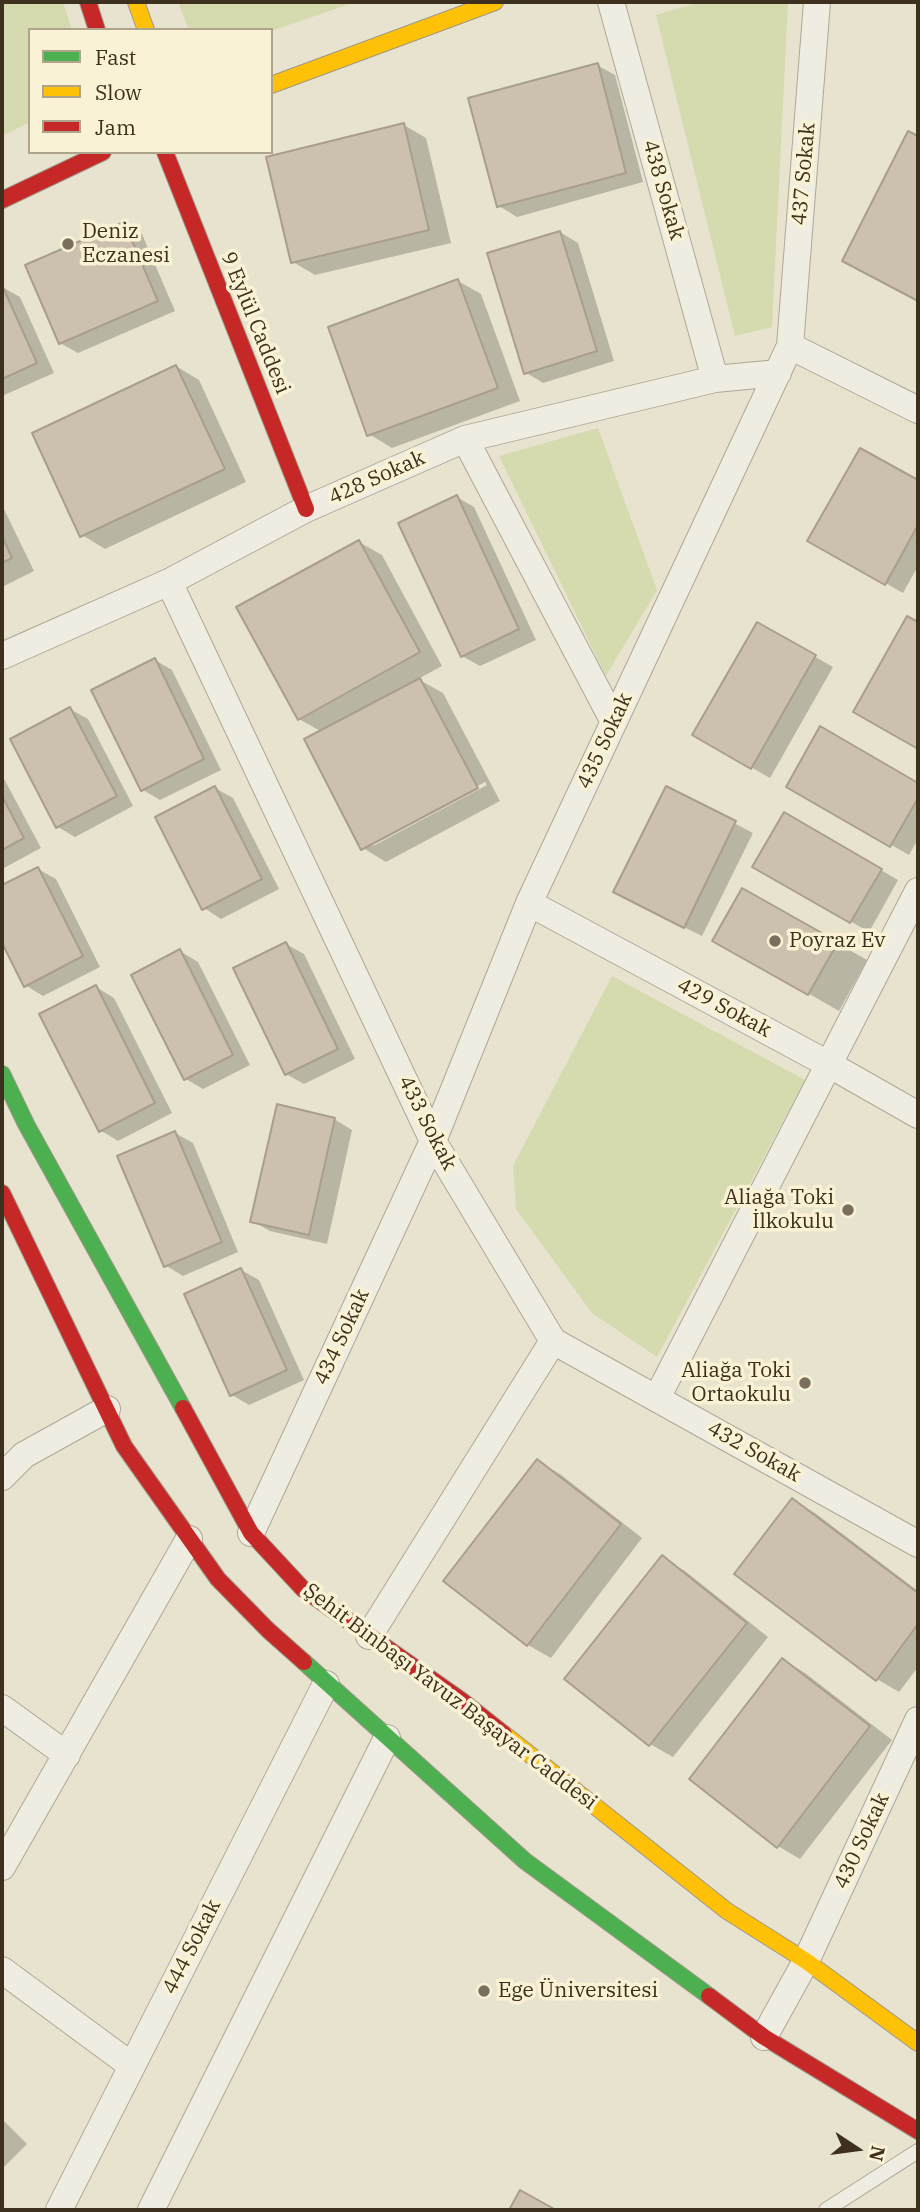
<!DOCTYPE html>
<html>
<head>
<meta charset="utf-8">
<style>
  body { margin:0 }
  #map { position:relative; width:920px; height:2212px; overflow:hidden; background:#e8e3ce; font-family:"IBM Plex Serif",serif }
  canvas { display:block }
  .frame { position:absolute; inset:0; border:4px solid #3e301e; pointer-events:none }
  .legend { position:absolute; left:28px; top:28px; width:245px; height:126px; box-sizing:border-box; background:#f9f2d4; border:2px solid #aea48b; margin:0; padding:9px 12px; list-style:none; font-size:21px; color:#3e301e }
  .legend li { display:flex; align-items:center; gap:14px; height:35px }
  .legend b { width:35px; border:2px solid #aea48b }
  .north { position:absolute; left:822px; top:2114px; width:70px; height:70px; -webkit-text-stroke:5px #f9f2d4; paint-order:stroke; rotate:103deg; font-size:19px; font-weight:700; line-height:28px; text-align:center; color:#3e301e }
  .north::after { content:''; display:block; margin:auto; width:24px; height:32px; background:#3e301e; clip-path:polygon(50% 0,100% 100%,50% 72%,0 100%) }
</style>
</head>
<body>
<div id="map">
<canvas width="920" height="2212"></canvas>
<div class="frame"></div>
<ul class="legend">
<li><b style="height:9px;background:#4caf50"></b>Fast</li>
<li><b style="height:9px;background:#ffc107"></b>Slow</li>
<li><b style="height:9px;background:#c62828"></b>Jam</li>
</ul>
<div class="north">N</div>
</div>
<script>
const c = document.querySelector('canvas').getContext('2d');
c.lineJoin = 'round';
function fillPath(path, color) { c.fillStyle = color; c.fill(path, 'evenodd'); }
const toPath = rows => new Path2D(rows.map(r => 'M' + r).join(''));
function strokePath(path, color, width, dash) { c.strokeStyle = color; c.lineWidth = width; c.lineCap = dash ? 'butt' : 'round'; c.setLineDash(dash || []); c.stroke(path); }
function write(font, color, halo, rows, align = 'center') {
  c.font = font + ' "IBM Plex Serif",serif'; c.lineWidth = 7; c.setLineDash([]); c.textBaseline = 'middle'; c.strokeStyle = halo; c.fillStyle = color; for (const [text, x, y, turn = 0] of rows) {
    c.save(); c.translate(x, y); c.rotate((+turn || 0) * Math.PI / 180); c.textAlign = isNaN(turn) ? turn : align; if (halo) c.strokeText(text, 0, 0); c.fillText(text, 0, 0); c.restore();
  }
}
fillPath(toPath([
  [2,2,63,2,72,30,30,30,30,122,2,136],
  [178,2,356,2,271,31,189,30],
  [700,2,788,2,772,327,735,336,656,15],
  [598,428,657,590,606,676,499,456],
  [612,976,805,1080,657,1357,592,1313,516,1209,513,1166]
]), '#d5daaf');
fillPath(toPath([
  [597,65,615,75,643,182,517,217,499,206],
  [404,125,426,138,451,243,315,275,293,262],
  [909,133,918,138,918,300,866,273],
  [124,224,142,234,175,311,78,353,60,343],
  [560,232,578,243,614,361,543,383,525,372],
  [458,281,481,294,520,401,392,448,369,434],
  [2,287,20,297,54,373,2,396],
  [176,366,199,380,246,482,105,549,82,535],
  [861,450,918,482,918,566,903,593,810,540],
  [457,497,474,507,536,640,480,666,462,656],
  [2,505,34,571,2,587],
  [359,542,382,555,442,666,418,679,443,693,500,801,386,862,363,848,322,732,299,719],
  [485,782,487,785,373,846,373,842],
  [908,618,918,624,918,748,855,712],
  [758,624,833,667,770,778,695,735],
  [155,660,172,670,221,770,160,800,143,790],
  [70,709,88,719,133,806,75,837,58,827],
  [821,729,918,785,918,839,909,855,788,786],
  [2,775,41,848,2,869],
  [215,788,233,798,279,889,221,919,204,908],
  [667,788,753,833,702,936,633,902],
  [785,814,898,880,869,932,755,866],
  [38,869,56,879,100,967,43,996,25,985,2,940,2,887],
  [743,890,867,960,839,1011,715,940],
  [286,944,304,954,355,1059,304,1084,286,1074],
  [180,951,198,962,250,1065,203,1089,186,1079],
  [96,987,114,998,172,1113,118,1141,100,1130],
  [334,1119,352,1130,327,1244,270,1231,252,1221],
  [175,1133,193,1143,238,1252,183,1276,165,1265],
  [241,1270,259,1280,304,1380,249,1405,232,1395],
  [537,1461,560,1474,642,1538,551,1658,528,1645],
  [792,1500,815,1513,918,1591,918,1667,899,1692,877,1679],
  [662,1558,685,1571,768,1637,673,1757,650,1744],
  [783,1660,805,1673,892,1740,800,1859,778,1846],
  [2,2119,27,2144,2,2169]
]), '#0003');
const building = toPath([
  [598,63,626,173,497,207,468,98,598,63],
  [404,123,429,230,291,263,266,157,404,123],
  [908,131,918,136,918,301,842,261,908,131],
  [124,222,158,301,59,344,25,265,124,222],
  [560,231,597,351,524,374,487,253,560,231],
  [458,279,498,388,367,436,328,327,458,279],
  [2,285,37,363,2,379,2,285],
  [176,365,225,469,80,537,32,433,176,365],
  [860,448,918,480,918,525,885,585,807,541,860,448],
  [457,495,519,629,461,657,398,523,457,495],
  [2,536,12,558,2,563,2,536],
  [359,540,420,652,298,720,236,607,359,540],
  [907,616,918,622,918,749,853,712,907,616],
  [757,622,816,655,751,769,692,735,757,622],
  [155,658,204,759,141,791,91,690,155,658],
  [420,678,478,788,361,850,304,739,420,678],
  [70,707,117,796,56,828,10,739,70,707],
  [820,726,918,783,918,798,890,847,786,787,820,726],
  [215,786,262,879,202,910,155,817,215,786],
  [666,786,736,821,684,928,613,892,666,786],
  [2,796,24,838,2,850,2,796],
  [784,812,882,869,850,923,752,867,784,812],
  [38,867,83,956,24,987,2,943,2,885,38,867],
  [742,888,838,942,808,995,712,941,742,888],
  [286,942,338,1049,285,1075,233,968,286,942],
  [180,949,233,1055,184,1080,131,975,180,949],
  [96,985,155,1103,99,1132,39,1014,96,985],
  [277,1104,335,1118,309,1235,250,1222,277,1104],
  [175,1131,222,1242,164,1267,117,1156,175,1131],
  [241,1268,287,1370,230,1396,184,1294,241,1268],
  [537,1459,621,1524,527,1646,443,1581,537,1459],
  [792,1498,918,1593,918,1624,876,1681,734,1574,792,1498],
  [662,1555,747,1623,649,1746,564,1679,662,1555],
  [782,1658,870,1726,777,1848,689,1779,782,1658],
  [520,2190,556,2210,509,2210,520,2190]
]);
fillPath(building, '#ccc1af');
strokePath(building, '#a99e8d', 2);
const lane = toPath([
  [826,2210,918,2151]
]);
const street = toPath([
  [611,2,715,379],
  [790,346,918,410],
  [465,439,614,722],
  [169,582,433,1141,553,1341,369,1636],
  [2,656,169,582,306,509,465,439,715,379,778,373],
  [529,903,830,1065,918,1115],
  [553,1341,918,1544],
  [657,1398,918,891],
  [2,1477,24,1455,107,1409],
  [251,1533,433,1141,529,903,790,346,817,2],
  [2,1708,67,1755],
  [2,1867,189,1539],
  [2,1970,132,2066],
  [764,2037,806,1961,918,1720],
  [59,2210,326,1684],
  [151,2210,387,1738]
]);
const fast = toPath([
  [2,1074,26,1124,183,1408],
  [304,1662,525,1861,709,1996]
]);
const slow = toPath([
  [136,2,146,30],
  [271,85,495,2],
  [504,1734,727,1911,806,1961,918,2043]
]);
const jam = toPath([
  [88,2,97,30],
  [165,152,306,509],
  [2,200,103,152],
  [2,1193,124,1446,218,1579,268,1630,304,1662],
  [183,1408,251,1533,303,1589,461,1700,504,1734],
  [709,1996,764,2037,918,2131]
]);
strokePath(lane, '#ada797', 16);
strokePath(street, '#ada797', 28);
strokePath(fast, '#9d9787', 18);
strokePath(slow, '#9d9787', 18);
strokePath(jam, '#9d9787', 18);
strokePath(lane, '#efece1', 14);
strokePath(street, '#efece1', 26);
strokePath(fast, '#4caf50', 16);
strokePath(slow, '#ffc107', 16);
strokePath(jam, '#c62828', 16);
for (const [x, y, r, color] of [
  [68,244,7,"#7a6f5c"],
  [775,941,7,"#7a6f5c"],
  [848,1210,7,"#7a6f5c"],
  [805,1383,7,"#7a6f5c"],
  [484,1991,7,"#7a6f5c"]
]) { const dot = new Path2D(); dot.arc(x, y, r, 0, 2 * Math.PI); c.fillStyle = color; c.fill(dot); strokePath(dot, '#f9f2d4', 2.5); }
write('21px', '#3e301e', '#f9f2d4', [
  ["437 Sokak",804,174,-85],
  ["438 Sokak",663,190,74],
  ["9 Eylül Caddesi",255,323,68],
  ["428 Sokak",377,478,-24],
  ["435 Sokak",605,741,-65],
  ["429 Sokak",724,1008,28],
  ["433 Sokak",427,1123,63],
  ["434 Sokak",342,1337,-65],
  ["432 Sokak",754,1452,29],
  ["Şehit Binbaşı Yavuz Başayar Caddesi",450,1697,37],
  ["430 Sokak",862,1841,-65],
  ["444 Sokak",192,1947,-63]
]);
write('21px', '#3e301e', '#f9f2d4', [
  ["Deniz",82,232],
  ["Eczanesi",82,256],
  ["Poyraz Ev",789,941],
  ["Aliağa Toki",834,1198,"right"],
  ["İlkokulu",834,1222,"right"],
  ["Aliağa Toki",791,1371,"right"],
  ["Ortaokulu",791,1395,"right"],
  ["Ege Üniversitesi",498,1991]
], 'left');
</script>
</body>
</html>
